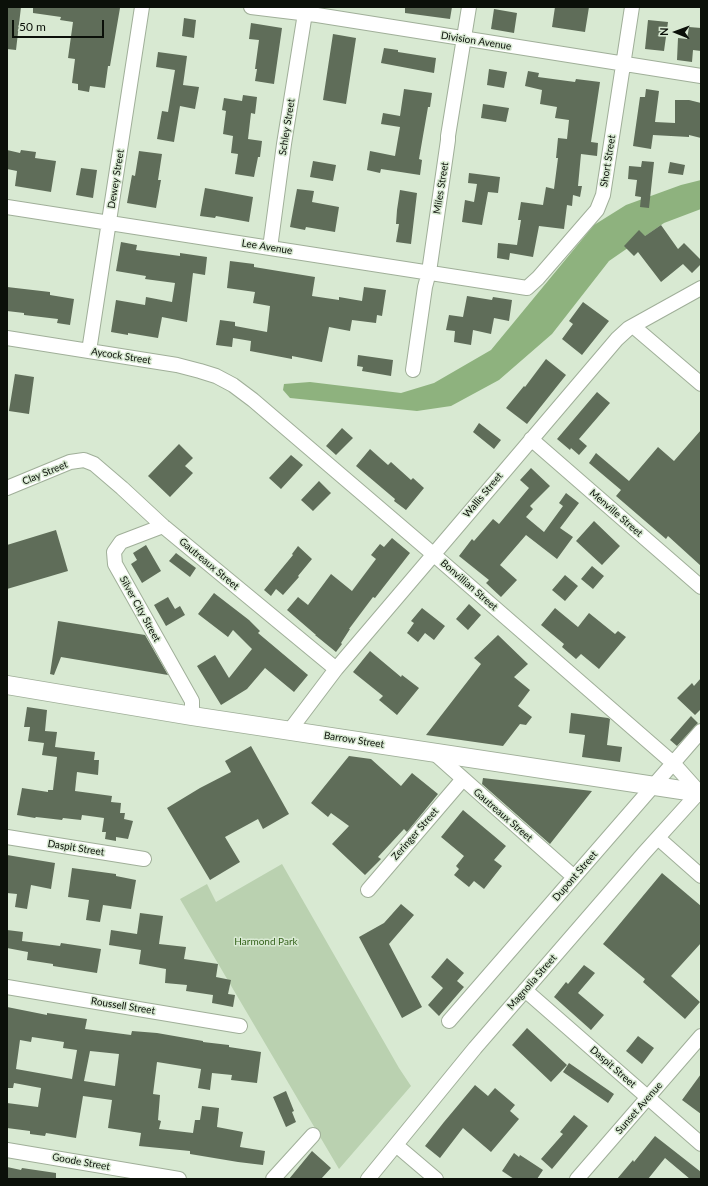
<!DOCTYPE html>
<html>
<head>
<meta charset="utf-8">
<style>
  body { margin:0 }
  #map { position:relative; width:708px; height:1186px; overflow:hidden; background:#d8e9d2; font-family:Lato,sans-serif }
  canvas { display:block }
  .frame { position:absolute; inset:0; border:8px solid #0b1009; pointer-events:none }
  .north { position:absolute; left:656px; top:12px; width:40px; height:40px; -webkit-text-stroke:3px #d8e9d2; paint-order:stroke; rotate:271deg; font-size:11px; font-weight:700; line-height:16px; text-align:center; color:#0b1009 }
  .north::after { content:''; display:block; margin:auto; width:14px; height:18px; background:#0b1009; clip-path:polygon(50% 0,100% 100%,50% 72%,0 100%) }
  .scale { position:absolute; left:12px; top:20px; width:92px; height:18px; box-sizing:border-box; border:2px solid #0b1009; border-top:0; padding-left:5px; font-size:12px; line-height:14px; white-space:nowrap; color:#0b1009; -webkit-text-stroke:3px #d8e9d2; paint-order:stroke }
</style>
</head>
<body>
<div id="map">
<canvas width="708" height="1186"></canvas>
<div class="frame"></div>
<div class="north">N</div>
<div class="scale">50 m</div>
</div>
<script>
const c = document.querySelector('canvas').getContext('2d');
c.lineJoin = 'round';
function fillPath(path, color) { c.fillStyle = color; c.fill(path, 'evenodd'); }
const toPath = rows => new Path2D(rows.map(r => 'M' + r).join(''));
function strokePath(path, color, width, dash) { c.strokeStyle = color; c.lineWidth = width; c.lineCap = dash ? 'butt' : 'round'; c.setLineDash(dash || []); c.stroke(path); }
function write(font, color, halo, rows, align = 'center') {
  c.font = font + ' Lato,sans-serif'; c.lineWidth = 3; c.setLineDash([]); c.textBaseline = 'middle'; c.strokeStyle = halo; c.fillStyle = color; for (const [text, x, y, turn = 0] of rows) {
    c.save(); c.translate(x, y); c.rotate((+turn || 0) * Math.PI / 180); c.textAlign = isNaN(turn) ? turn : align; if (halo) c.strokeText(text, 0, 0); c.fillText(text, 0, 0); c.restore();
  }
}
fillPath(toPath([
  [282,864,399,1068,411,1086,339,1169,180,899,207,884,216,902]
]), '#bad1b0');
fillPath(toPath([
  [701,180,701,209,664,223,609,261,552,334,499,380,451,406,417,411,290,398,283,390,284,384,310,382,401,393,434,383,491,350,594,225,626,205,681,185]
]), '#8eb27e');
fillPath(toPath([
  [7,7,21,7,16,50,7,49],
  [33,7,110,7,120,8,110,66,108,66,105,88,90,86,89,92,78,90,78,84,72,83,75,59,68,58,73,22,60,20,61,17,33,13],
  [405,7,452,7,450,19,405,13],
  [555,7,589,7,585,32,552,27],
  [494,9,517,13,514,33,491,29],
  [184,18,196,20,194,38,182,36],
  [648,20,668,22,664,51,645,49],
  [251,23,282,28,274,84,255,81,257,69,255,69,259,40,249,39],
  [689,27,701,28,701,51,693,50,692,62,677,60,678,38,687,39],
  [333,34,356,38,346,104,323,100],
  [384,48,398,50,398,52,436,58,434,73,381,63],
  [158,52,187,56,183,85,199,87,195,109,180,106,174,142,157,139,162,111,168,112,175,70,156,67],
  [489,69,507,72,504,88,487,85],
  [528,71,539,73,538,77,575,82,576,79,600,82,591,142,598,143,597,156,581,154,578,186,582,186,580,197,573,195,572,206,567,205,564,229,539,226,533,257,510,253,509,260,497,258,498,243,517,245,521,220,518,220,521,202,543,205,546,187,554,189,558,158,556,158,558,138,567,139,569,120,555,118,557,107,540,104,542,90,525,86],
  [404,89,432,93,430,107,428,107,419,159,422,160,420,175,381,169,380,173,367,170,370,151,395,156,400,127,381,124,383,113,400,116],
  [646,89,659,91,655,122,675,123,675,100,689,100,701,103,701,138,689,135,689,137,653,135,651,149,633,146,640,97,645,97],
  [243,95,257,97,255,114,251,113,248,139,262,141,260,157,258,157,254,177,235,174,238,154,231,153,233,136,223,134,226,111,222,110,224,98,242,101],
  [483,104,509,108,506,122,481,118],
  [7,150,20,153,21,150,36,152,35,158,56,161,51,192,15,186,17,171,7,169],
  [139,151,162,154,158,180,161,180,156,208,127,203,132,175,135,176],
  [313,161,336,165,333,181,310,177],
  [642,161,654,162,649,208,640,207,641,197,635,196,637,180,628,179,629,166,641,167],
  [670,162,685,165,683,175,668,173],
  [81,168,97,170,93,198,76,195],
  [469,173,500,177,498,193,488,192,482,225,462,222,465,200,474,202,477,184,468,183],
  [205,188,253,197,249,222,216,216,215,218,200,216],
  [297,189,314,191,312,202,339,207,335,232,306,227,305,230,290,227],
  [400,190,417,193,411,244,396,242,399,224,396,224,397,210],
  [661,225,678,249,684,243,701,260,701,264,692,273,683,264,661,282,638,252,634,256,624,246,639,230,645,236],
  [121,242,137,245,136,250,180,256,180,253,207,257,205,275,193,273,187,322,162,317,158,338,128,333,128,335,111,332,116,300,145,305,146,297,172,302,175,283,145,279,146,276,116,271],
  [230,261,254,264,254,267,315,277,312,296,339,300,339,297,362,301,364,287,386,290,382,316,377,315,376,323,352,320,350,331,329,327,322,362,292,356,292,359,250,351,251,341,233,338,232,347,216,345,220,320,235,322,235,326,267,332,270,306,253,303,255,292,227,288],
  [7,287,50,292,50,295,74,299,70,325,57,323,58,319,24,315,24,313,7,311],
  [467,296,492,300,493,297,512,300,509,321,494,318,491,334,473,330,471,345,454,342,455,331,446,330,449,315,463,317],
  [583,302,609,321,582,355,562,339,573,324,569,321],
  [358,355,393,360,391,376,362,371,363,367,357,366],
  [546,359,566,375,527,424,506,408,524,386,525,387],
  [15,374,34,377,29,414,9,411],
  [597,392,610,403,579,439,587,446,579,455,571,448,570,450,557,439],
  [479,423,501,440,494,449,473,432],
  [342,428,353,438,336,455,326,446],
  [701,430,701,566,668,536,666,539,616,496,621,490,589,463,596,453,629,481,658,447,674,461],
  [179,444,193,458,185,466,193,473,170,497,148,476],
  [370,449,388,465,391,462,411,480,413,478,424,488,406,510,394,501,395,499,356,466],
  [291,455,303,465,281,489,269,478],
  [531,468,550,486,530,506,533,509,526,517,544,532,563,506,559,503,566,493,579,503,560,528,573,537,557,559,526,535,500,565,517,580,501,597,486,583,489,580,459,556,472,539,474,541,493,519,499,524,529,488,520,480],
  [319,481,331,493,313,511,301,500],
  [594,521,620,546,602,565,576,541],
  [56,530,68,571,7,589,7,545],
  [392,538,410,553,375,598,373,597,349,629,350,629,341,643,342,644,336,652,315,635,316,635,287,610,298,597,308,605,331,574,352,591,376,559,371,555,380,544,384,547],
  [146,545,161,571,142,583,131,564,137,560,133,553],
  [298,546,312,559,298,576,299,577,283,595,276,589,271,596,264,590,293,555,292,554],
  [176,553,196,568,190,577,169,561],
  [592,566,604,576,593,589,581,579],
  [565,575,578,586,565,601,552,590],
  [214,593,249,620,260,631,258,633,308,675,294,692,265,668,247,689,221,705,197,666,215,655,229,678,252,649,233,630,228,637,198,614],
  [168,597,175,609,180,606,185,615,166,626,154,605],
  [469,604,481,615,468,630,456,619],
  [422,608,445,626,434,640,425,633,418,642,407,633,414,623,411,621],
  [555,608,578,627,589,613,615,634,618,631,626,637,599,669,581,654,576,659,562,647,564,644,541,625],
  [58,621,145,635,168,675,61,657,54,675,50,674],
  [498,635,528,664,514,677,530,690,518,706,532,717,526,725,520,724,503,746,426,735,481,664,474,658],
  [370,651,401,677,402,675,419,688,397,715,379,700,383,696,353,672],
  [701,678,701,709,695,715,677,698,692,683,694,686],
  [27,707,47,710,45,731,57,732,55,747,95,752,94,760,99,760,98,775,77,772,75,791,112,796,111,802,121,803,120,813,125,813,124,819,133,821,128,839,116,837,116,841,105,839,106,832,102,832,104,818,82,815,81,820,63,818,62,820,36,817,35,818,17,815,22,788,48,792,48,790,53,790,57,757,42,755,44,743,28,741,30,727,24,727],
  [571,713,608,718,610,719,607,745,622,747,620,762,582,757,585,735,569,733],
  [691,716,698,723,677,746,670,740],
  [251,746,289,814,263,829,258,819,225,837,240,862,210,880,167,808,200,788,231,772,225,761],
  [349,756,371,759,401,786,412,773,438,794,407,832,404,829,378,857,381,859,365,875,332,844,349,826,331,813,328,817,311,803],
  [483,778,592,791,550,844,482,784],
  [463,810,506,846,494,860,502,866,484,889,474,881,469,887,454,875,459,869,456,866,464,856,441,837],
  [7,855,55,863,51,889,31,885,27,909,15,907,17,894,7,893],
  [72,868,116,874,116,876,136,880,131,909,103,905,100,922,86,920,89,900,68,897],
  [662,873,701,906,701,943,671,976,700,1002,685,1019,643,982,645,979,603,944],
  [401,904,414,915,389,944,422,1007,402,1018,359,937,384,923],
  [140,913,163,916,159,944,186,947,184,959,218,964,216,977,231,980,228,994,235,995,233,1007,212,1003,213,995,186,991,187,985,165,983,166,969,139,964,141,950,109,945,111,930,137,934],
  [7,930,23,932,22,941,60,946,61,943,101,949,97,973,53,966,53,964,27,960,28,952,7,948],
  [447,958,464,973,457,981,464,987,439,1016,428,1005,443,988,431,977],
  [584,965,595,973,578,993,604,1015,591,1030,554,997,566,982,568,984],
  [7,1007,47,1015,47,1013,87,1019,85,1029,131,1035,132,1031,157,1033,203,1041,203,1042,229,1045,229,1047,261,1052,257,1083,231,1080,232,1075,212,1073,210,1090,198,1088,201,1069,157,1062,153,1094,160,1095,158,1120,161,1121,159,1129,193,1133,195,1120,200,1120,202,1106,219,1108,217,1127,243,1132,240,1147,265,1151,263,1165,238,1162,190,1154,190,1151,139,1146,141,1133,108,1128,112,1100,83,1096,76,1138,46,1133,45,1136,30,1134,30,1131,7,1128,7,1103,38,1107,41,1088,14,1083,13,1088,7,1088],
  [32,1037,64,1042,63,1048,77,1050,72,1079,16,1069,20,1040,31,1042],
  [90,1051,119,1054,115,1086,84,1081],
  [527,1028,567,1065,551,1082,512,1045],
  [638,1036,654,1048,642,1064,626,1051],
  [569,1063,614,1094,608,1103,563,1072],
  [701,1074,701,1114,682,1100],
  [475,1085,488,1096,495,1088,515,1105,510,1111,519,1119,491,1152,463,1128,440,1158,425,1146,444,1122],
  [286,1091,294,1111,292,1112,296,1122,286,1127,273,1097],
  [574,1115,588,1126,552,1169,541,1159,563,1134,560,1132],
  [655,1136,701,1172,701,1179,690,1179,665,1158,648,1179,617,1179,633,1160,634,1162],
  [312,1151,331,1168,321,1179,289,1179],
  [514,1153,519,1157,520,1155,543,1170,537,1179,514,1179,502,1171],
  [7,1167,21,1170,22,1168,56,1173,56,1179,7,1179]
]), '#5f6d59');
const minor = toPath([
  [251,7,317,15,701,76],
  [7,207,527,288,538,278,597,210,603,195,632,7],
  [270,248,284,144,306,7],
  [633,326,701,384],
  [7,338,177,365,200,371,216,376,233,385,253,400,433,554,673,763,699,792],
  [89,351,142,7],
  [413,370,425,287,429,272,448,140,448,136,469,7],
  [531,439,701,587],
  [7,488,70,462,84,460,94,464,122,488,163,526,336,669],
  [163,526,121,542,114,552,115,564,192,701,192,716],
  [290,730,336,669,617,339,629,328,701,288],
  [433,752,574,877],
  [7,837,144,859],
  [658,838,701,876],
  [368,890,463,779],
  [7,987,240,1026],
  [525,990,701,1144],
  [449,1021,701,731],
  [396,1145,436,1179],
  [7,1150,179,1179],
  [273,1179,313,1135],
  [368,1179,475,1048,644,853,701,790],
  [577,1179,701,1036]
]);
const major = toPath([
  [7,685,192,716,701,793]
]);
strokePath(minor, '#a0af99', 16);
strokePath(major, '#a0af99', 20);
strokePath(minor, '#fff', 14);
strokePath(major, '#fff', 18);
write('10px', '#0b1009', '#d8e9d2', [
  ["Division Avenue",476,41,9],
  ["Schley Street",287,127,-81],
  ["Short Street",608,161,-81],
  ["Dewey Street",116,179,-81],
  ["Miles Street",441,188,-81],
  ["Lee Avenue",267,247,9],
  ["Aycock Street",121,356,9],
  ["Clay Street",45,473,-22],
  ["Wallis Street",483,495,-50],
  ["Menville Street",616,513,41],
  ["Gautreaux Street",209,564,40],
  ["Bonvillian Street",469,585,41],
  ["Silver City Street",140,609,61],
  ["Barrow Street",354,740,9],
  ["Gautreaux Street",503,815,41],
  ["Zeringer Street",415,834,-49],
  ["Daspit Street",76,848,9],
  ["Dupont Street",575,876,-49],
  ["Magnolia Street",532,982,-49],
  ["Roussell Street",123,1006,9],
  ["Daspit Street",613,1067,41],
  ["Sunset Avenue",639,1108,-49],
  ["Goode Street",81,1162,10]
]);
write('10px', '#35631c', '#d8e9d2', [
  ["Harmond Park",266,942]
]);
</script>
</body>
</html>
